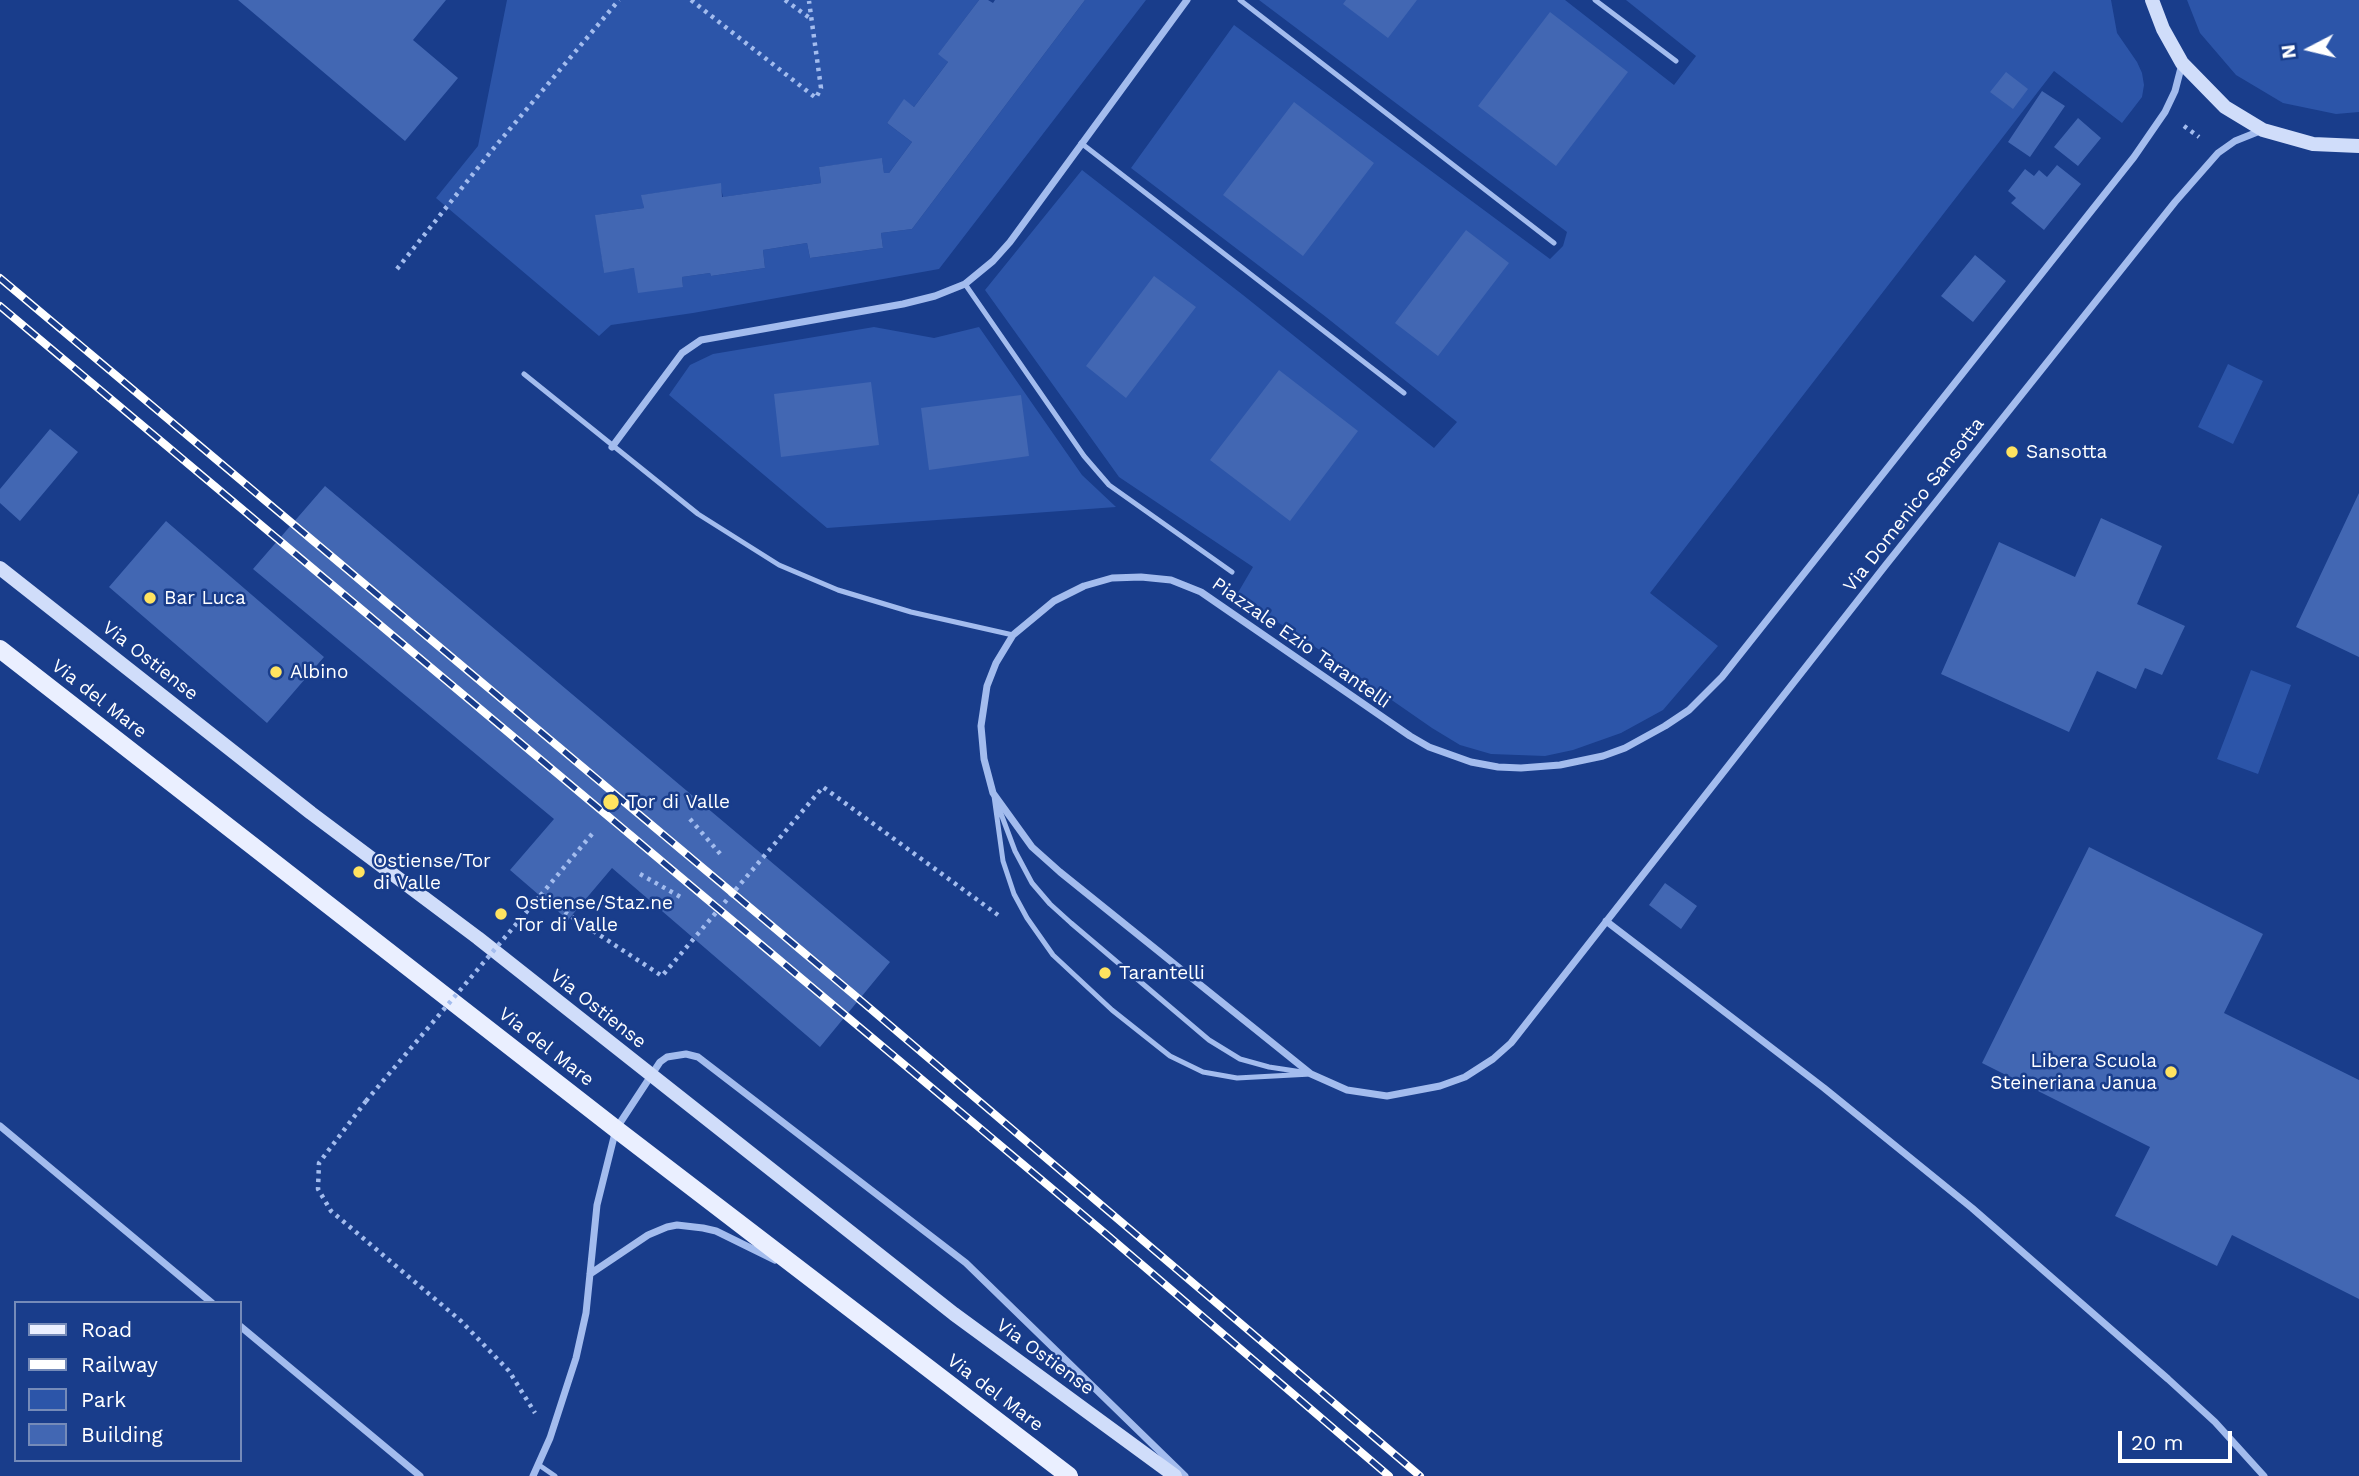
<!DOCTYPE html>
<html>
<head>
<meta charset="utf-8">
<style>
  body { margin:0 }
  #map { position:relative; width:2359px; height:1476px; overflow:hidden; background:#193d8b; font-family:"Work Sans",sans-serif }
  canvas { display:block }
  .legend { position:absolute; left:14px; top:1301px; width:228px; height:161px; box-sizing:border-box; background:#193d8b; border:2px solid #758bb9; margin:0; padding:9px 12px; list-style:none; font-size:21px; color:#fff }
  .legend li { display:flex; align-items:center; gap:14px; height:35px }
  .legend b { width:35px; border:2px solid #758bb9 }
  .north { position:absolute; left:2275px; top:14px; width:70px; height:70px; -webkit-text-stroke:5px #193d8b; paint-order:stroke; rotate:263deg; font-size:19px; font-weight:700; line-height:28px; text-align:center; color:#fff }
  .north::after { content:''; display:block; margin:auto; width:24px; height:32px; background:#fff; clip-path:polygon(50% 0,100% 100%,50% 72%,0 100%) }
  .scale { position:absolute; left:2118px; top:1431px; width:114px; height:32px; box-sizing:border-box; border:4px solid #fff; border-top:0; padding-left:9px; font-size:21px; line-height:24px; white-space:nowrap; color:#fff; -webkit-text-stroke:5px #193d8b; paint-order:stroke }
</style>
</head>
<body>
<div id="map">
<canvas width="2359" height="1476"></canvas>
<ul class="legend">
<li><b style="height:9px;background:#eaefff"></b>Road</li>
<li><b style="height:9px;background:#fff"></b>Railway</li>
<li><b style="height:19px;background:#2c55a9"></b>Park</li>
<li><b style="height:19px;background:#4267b3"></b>Building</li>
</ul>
<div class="north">N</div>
<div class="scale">20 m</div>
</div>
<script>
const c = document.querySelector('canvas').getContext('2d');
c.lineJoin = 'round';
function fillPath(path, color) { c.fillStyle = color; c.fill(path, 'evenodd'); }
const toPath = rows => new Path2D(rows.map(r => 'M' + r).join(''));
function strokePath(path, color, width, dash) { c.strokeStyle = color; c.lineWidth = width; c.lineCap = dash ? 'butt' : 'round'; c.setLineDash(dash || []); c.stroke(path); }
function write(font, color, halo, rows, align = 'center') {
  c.font = font + ' "Work Sans",sans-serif'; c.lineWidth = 5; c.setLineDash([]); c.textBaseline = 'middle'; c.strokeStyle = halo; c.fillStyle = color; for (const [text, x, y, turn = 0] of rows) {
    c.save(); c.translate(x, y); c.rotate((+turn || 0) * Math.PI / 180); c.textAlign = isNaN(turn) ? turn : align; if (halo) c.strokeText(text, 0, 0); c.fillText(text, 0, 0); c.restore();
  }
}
fillPath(toPath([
  [507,0,979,0,939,53,948,62,914,107,904,100,887,123,912,142,889,173,884,173,882,159,819,167,821,183,723,197,720,184,642,195,644,208,596,215,604,272,634,268,683,287,682,277,710,273,711,276,765,268,763,250,807,243,810,258,883,248,881,233,912,229,1085,0,1146,0,939,269,693,313,611,325,599,336,436,198,478,146],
  [1259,0,1565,0,1674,85,1696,56,1626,0,2111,0,2117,33,2137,62,2142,73,2144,85,2142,97,2122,123,2054,71,1650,593,1718,646,1663,710,1621,733,1573,750,1545,756,1491,754,1460,745,1432,728,1295,633,1236,596,1253,567,1119,477,985,290,1082,170,1243,295,1434,448,1457,422,1326,317,1131,168,1234,25,1550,259,1563,246,1567,232],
  [2187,0,2359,0,2359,112,2336,114,2283,103,2236,75,2200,33],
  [874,327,934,338,979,327,1082,475,1116,507,827,528,669,395,690,365,713,354],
  [2228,364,2263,381,2233,444,2198,427],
  [2251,670,2291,685,2258,774,2217,759]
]), '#2c55a9');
fillPath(toPath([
  [238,0,446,0,413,40,458,78,405,141],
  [979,0,988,0,993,3,995,0,1085,0,912,229,881,233,883,248,810,258,807,243,763,250,765,268,711,276,710,273,682,277,683,287,638,293,634,268,604,273,595,215,644,208,641,195,721,183,722,197,821,183,819,167,882,158,884,173,889,173,912,142,887,123,904,99,914,107,948,62,938,54],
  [1346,0,1417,0,1388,38,1343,4],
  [1550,12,1628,72,1556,166,1478,106],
  [2006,72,2028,89,2013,109,1990,92],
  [2042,91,2065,106,2030,157,2008,142],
  [1294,102,1374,163,1303,256,1223,195],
  [2078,118,2101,138,2078,166,2054,147],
  [2057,165,2081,184,2044,230,2011,203,2016,198,2008,191,2025,169,2034,176,2039,170,2047,177],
  [1466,230,1509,263,1438,356,1395,323],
  [1975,255,2006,281,1973,322,1941,296],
  [1154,276,1196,307,1126,398,1086,366],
  [1279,370,1358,431,1290,521,1210,460],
  [871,382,879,445,781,457,774,394],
  [1021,395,1029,456,929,470,921,408],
  [50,429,78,452,20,521,0,503,0,489],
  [325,486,890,962,820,1047,612,868,568,920,510,870,554,819,253,569],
  [2359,493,2359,657,2296,627],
  [2101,518,2162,546,2137,604,2185,626,2162,675,2145,668,2136,689,2097,671,2069,732,1941,674,1999,542,2075,577],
  [166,521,324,657,267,723,109,587],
  [2089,847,2263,934,2224,1013,2359,1080,2359,1299,2232,1235,2217,1266,2115,1216,2150,1147,1982,1063],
  [1665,883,1697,906,1681,929,1649,905]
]), '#4267b3');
strokePath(toPath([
  [691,0,816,98,821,88,809,1],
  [785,0,811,19],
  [2184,126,2199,137],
  [397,269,493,149,619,0],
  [690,819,722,856],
  [592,834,540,896,662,976,823,787,998,915],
  [640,874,684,899],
  [366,1101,319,1163,318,1189,331,1211,461,1321,509,1371,535,1413]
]), '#a3bcee', 4.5, [3.5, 5]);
strokePath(toPath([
  [1240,0,1554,243],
  [1595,0,1676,61],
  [1081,143,1404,393],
  [965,284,1084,456,1109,485,1232,572],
  [524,374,698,514,779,565,838,590,911,612,1013,635],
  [994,796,1003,861,1014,894,1027,918,1053,955,1112,1010,1170,1056,1203,1072,1237,1078,1311,1074],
  [997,803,1015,851,1032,883,1050,904,1071,923,1209,1040,1240,1059,1269,1067,1302,1072],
  [539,1465,555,1476]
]), '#a3bcee', 5);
strokePath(toPath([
  [2182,64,2175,91,2165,112,2134,157,1722,677,1689,710,1665,726,1625,748,1603,756,1560,765,1521,768,1498,767,1471,762,1429,747,1410,736,1201,592,1171,580,1141,577,1112,578,1084,586,1054,601,1013,635,996,663,987,686,981,726,984,759,993,793,1032,847,1060,872,1311,1074,1347,1090,1387,1096,1440,1086,1465,1077,1493,1059,1511,1043,1885,566,2175,202,2218,153,2235,141,2260,131],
  [612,447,682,353,701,340,903,304,935,296,965,284,993,261,1010,242,1187,0],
  [1606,921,1824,1088,1972,1208,2168,1379,2215,1422,2264,1476],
  [0,1126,212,1303],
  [590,1274,648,1235,667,1227,677,1225,703,1228,716,1231,775,1260],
  [240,1326,420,1476],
  [533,1476,550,1438,576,1358,586,1313,597,1205,616,1129,660,1062,667,1057,686,1054,698,1057,966,1263,1185,1476]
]), '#a3bcee', 7);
strokePath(toPath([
  [2152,0,2163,29,2182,63,2225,107,2263,130,2313,144,2359,146],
  [0,568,311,813,478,938,954,1314,1175,1476]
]), '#d0ddfa', 14);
strokePath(toPath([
  [0,649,616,1129,1069,1476]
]), '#eaefff', 18);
const rail = toPath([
  [0,278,859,999,1420,1476],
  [0,306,1106,1234,1389,1476]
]);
strokePath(rail, '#fff', 8);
strokePath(rail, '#193d8b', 5, [16]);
strokePath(toPath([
  [366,1101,540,896]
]), '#a3bcee', 4.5, [3.5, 5]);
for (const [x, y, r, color] of [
  [2012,452,7,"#ffe360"],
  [150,598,7,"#ffe360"],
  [276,672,7,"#ffe360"],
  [611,802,9,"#ffe360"],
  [359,872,7,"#ffe360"],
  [501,914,7,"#ffe360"],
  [1105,973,7,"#ffe360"],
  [2171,1072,7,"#ffe360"]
]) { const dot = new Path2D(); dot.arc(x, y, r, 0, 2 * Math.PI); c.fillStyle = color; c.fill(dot); strokePath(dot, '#193d8b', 2.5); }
write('19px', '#fff', '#193d8b', [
  ["Sansotta",2026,452],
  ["Bar Luca",164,598],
  ["Albino",290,672],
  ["Tor di Valle",627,802],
  ["Ostiense/Tor",373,861],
  ["di Valle",373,883],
  ["Ostiense/Staz.ne",515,903],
  ["Tor di Valle",515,925],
  ["Tarantelli",1119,973],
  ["Libera Scuola",2157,1061,"right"],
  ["Steineriana Janua",2157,1083,"right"]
], 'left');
write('19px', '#fff', '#193d8b', [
  ["Via Domenico Sansotta",1914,505,-52],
  ["Piazzale Ezio Tarantelli",1301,643,35],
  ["Via Ostiense",150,661,38],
  ["Via del Mare",99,699,38],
  ["Via Ostiense",598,1009,38],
  ["Via del Mare",546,1047,38],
  ["Via Ostiense",1045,1357,36],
  ["Via del Mare",995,1393,37]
]);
</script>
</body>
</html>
